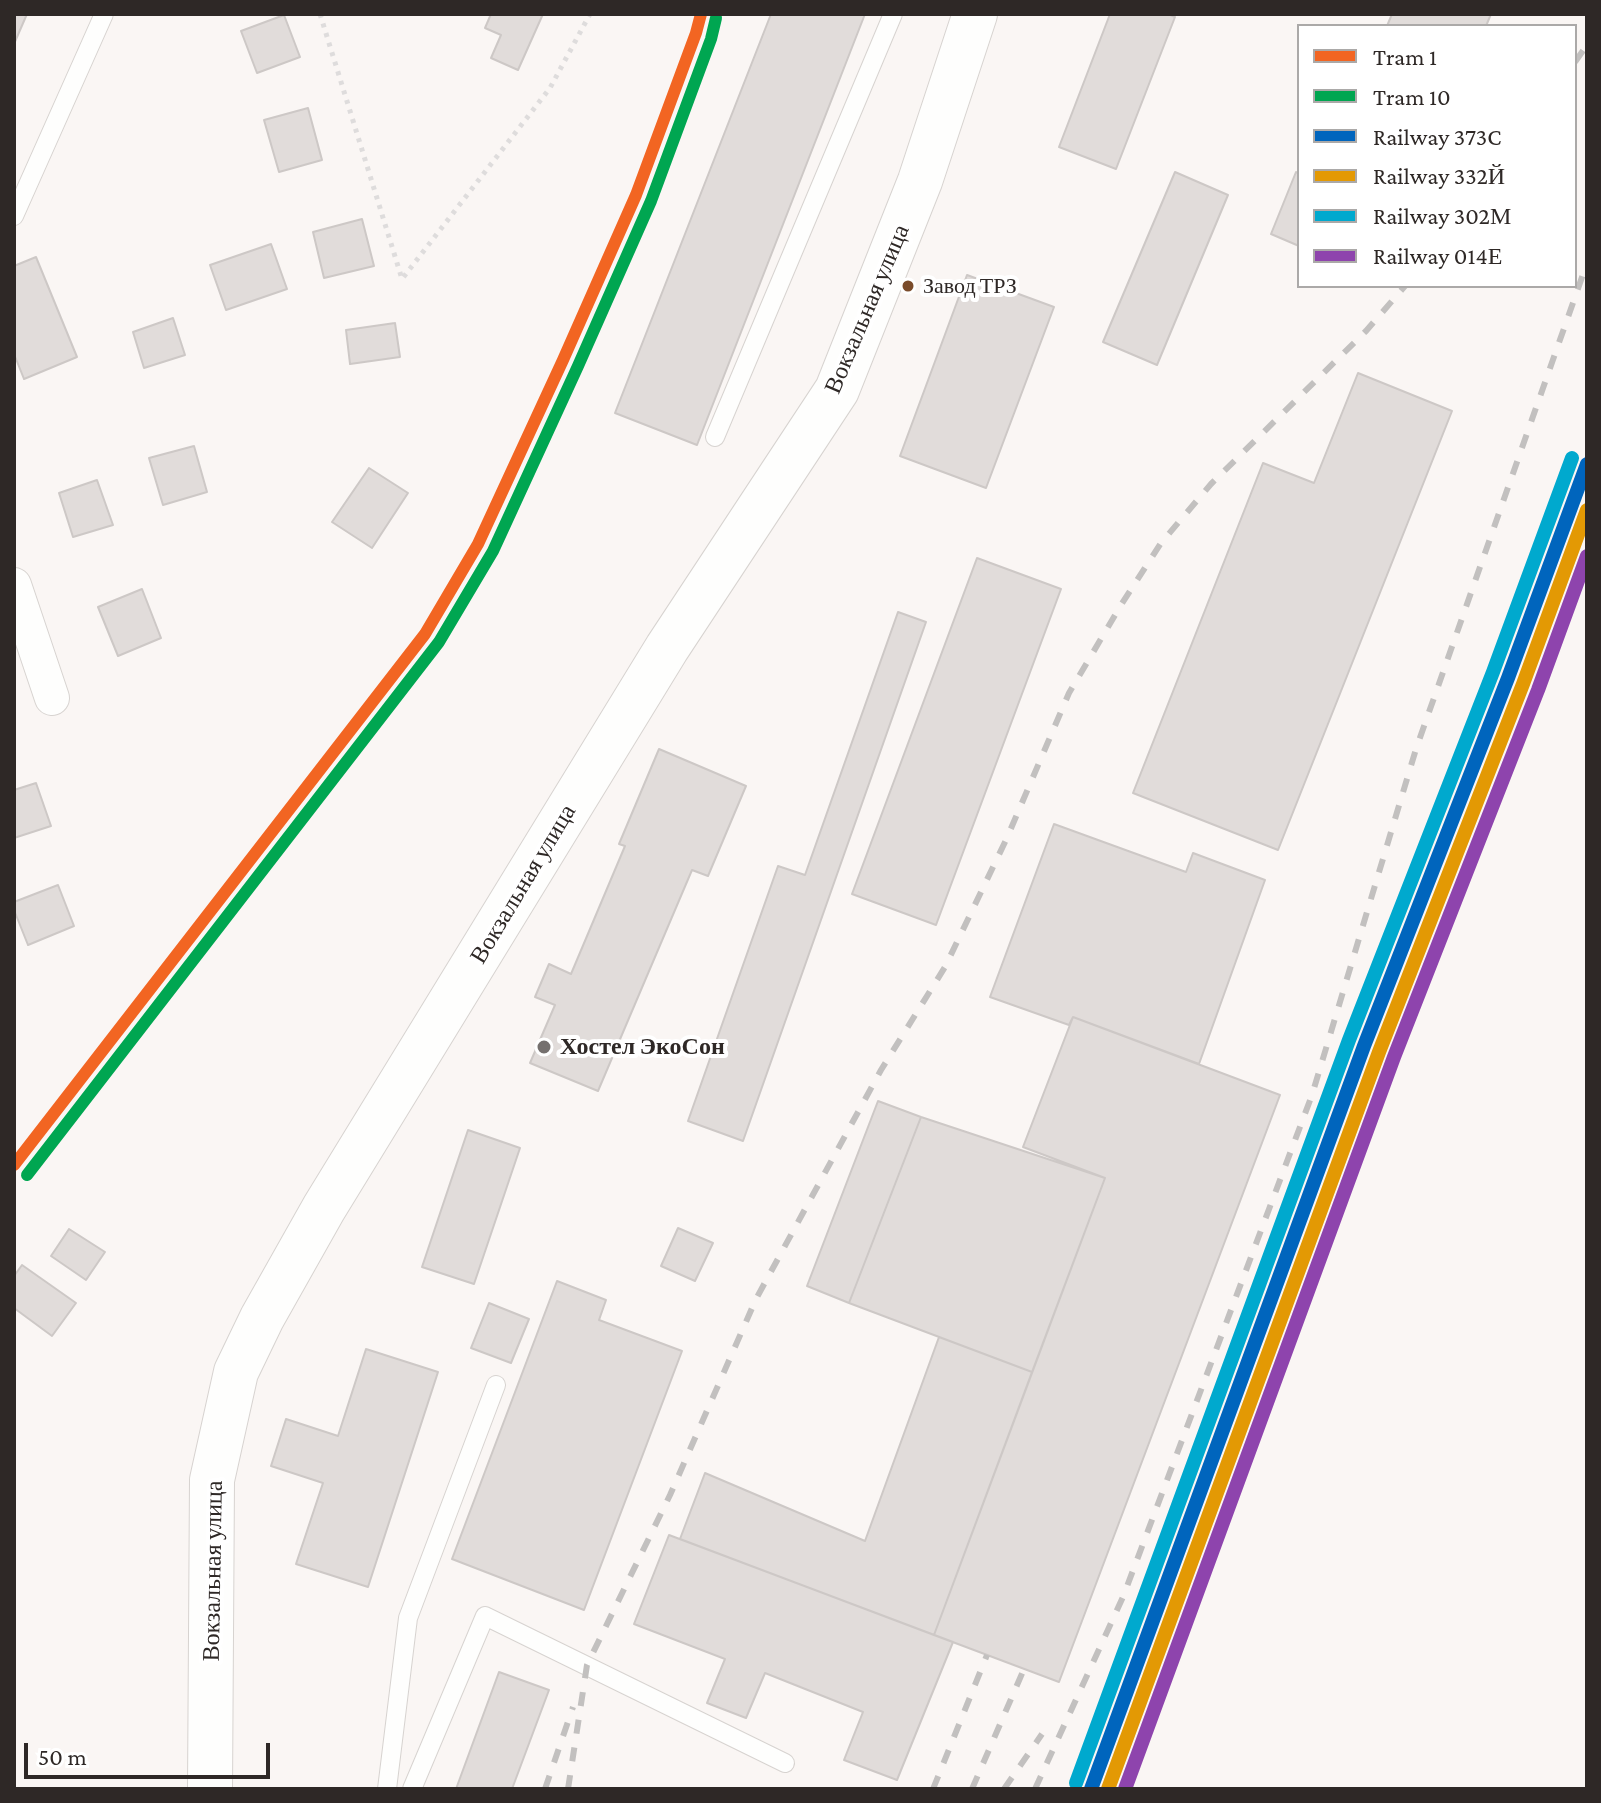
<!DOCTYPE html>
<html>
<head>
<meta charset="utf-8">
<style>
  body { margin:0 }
  #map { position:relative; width:1601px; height:1803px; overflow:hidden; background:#faf6f4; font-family:"Crimson Pro",serif }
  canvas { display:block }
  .frame { position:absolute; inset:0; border:16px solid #2e2826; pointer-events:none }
  .legend { position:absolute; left:1297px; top:24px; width:280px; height:264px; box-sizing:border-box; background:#fff; border:2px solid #aba9a8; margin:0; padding:10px 14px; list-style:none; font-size:24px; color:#2e2826 }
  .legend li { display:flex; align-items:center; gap:16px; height:40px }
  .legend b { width:40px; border:2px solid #aba9a8 }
  .scale { position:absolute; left:24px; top:1743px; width:246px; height:36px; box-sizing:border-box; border:4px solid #2e2826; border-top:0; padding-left:10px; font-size:24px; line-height:28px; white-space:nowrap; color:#2e2826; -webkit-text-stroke:6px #fff; paint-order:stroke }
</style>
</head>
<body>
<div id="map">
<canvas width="1601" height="1803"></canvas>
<div class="frame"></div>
<ul class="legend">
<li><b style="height:10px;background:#f26522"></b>Tram 1</li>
<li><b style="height:10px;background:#00a651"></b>Tram 10</li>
<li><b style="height:10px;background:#0065bd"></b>Railway 373C</li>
<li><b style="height:10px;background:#e39904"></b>Railway 332Й</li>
<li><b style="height:10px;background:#00a9ce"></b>Railway 302М</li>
<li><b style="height:10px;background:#8e44ad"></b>Railway 014Е</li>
</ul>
<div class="scale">50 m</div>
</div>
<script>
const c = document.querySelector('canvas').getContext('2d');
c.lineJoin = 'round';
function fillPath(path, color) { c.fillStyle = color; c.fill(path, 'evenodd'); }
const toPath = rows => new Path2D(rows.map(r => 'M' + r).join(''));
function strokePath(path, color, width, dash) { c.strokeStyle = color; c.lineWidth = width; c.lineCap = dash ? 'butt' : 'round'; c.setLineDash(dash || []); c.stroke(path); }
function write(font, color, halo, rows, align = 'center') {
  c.font = font + ' "Crimson Pro",serif'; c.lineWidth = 8; c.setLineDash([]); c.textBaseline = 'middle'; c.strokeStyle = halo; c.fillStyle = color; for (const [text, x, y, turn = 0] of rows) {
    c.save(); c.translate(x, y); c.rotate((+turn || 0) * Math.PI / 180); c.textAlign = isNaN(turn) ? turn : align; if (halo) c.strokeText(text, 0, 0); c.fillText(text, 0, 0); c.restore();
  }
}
const building = toPath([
  [14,14,27,14,14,44,14,14],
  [491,14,543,14,518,70,491,58,501,35,485,28,491,14],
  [771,14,865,14,697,445,615,413,771,14],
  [1110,14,1168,14,1175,17,1116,169,1059,147,1110,14],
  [1392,14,1491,14,1486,26,1387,26,1392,14],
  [284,15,300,57,257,73,241,31,284,15],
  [308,108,322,160,279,172,264,120,308,108],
  [1175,172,1228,195,1157,365,1103,342,1175,172],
  [1296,172,1299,174,1299,246,1271,234,1296,172],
  [362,219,374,266,324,278,313,232,362,219],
  [271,244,287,289,226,310,210,265,271,244],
  [36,257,77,357,24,379,14,354,14,266,36,257],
  [967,275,1054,307,986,488,900,456,967,275],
  [173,318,185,355,144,368,133,332,173,318],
  [395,323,400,357,350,364,346,330,395,323],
  [1358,373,1452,411,1278,850,1133,793,1263,463,1314,483,1358,373],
  [194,446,207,492,163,505,149,458,194,446],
  [369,468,408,493,372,548,332,522,369,468],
  [97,480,113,525,73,537,59,493,97,480],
  [977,558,1061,589,936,925,852,894,977,558],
  [142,589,161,638,118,656,98,607,142,589],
  [898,612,926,622,743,1141,688,1121,778,866,805,875,898,612],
  [659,749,746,786,708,876,692,870,598,1091,530,1063,555,1005,535,997,549,964,571,974,625,846,619,844,659,749],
  [36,783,51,826,14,838,14,790,36,783],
  [1054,824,1186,872,1193,853,1265,880,1199,1064,1073,1017,1069,1025,990,997,1054,824],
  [58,885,74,926,28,945,14,910,14,902,58,885],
  [1073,1017,1280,1095,1059,1682,934,1635,1105,1178,1023,1147,1073,1017],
  [878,1101,921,1117,849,1303,807,1286,878,1101],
  [921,1117,1105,1178,1032,1372,849,1303,921,1117],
  [468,1130,520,1148,474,1284,422,1267,468,1130],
  [678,1228,713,1243,695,1281,661,1266,678,1228],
  [69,1229,105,1252,86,1280,51,1256,69,1229],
  [22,1265,76,1303,52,1336,14,1308,14,1276,22,1265],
  [557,1281,606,1300,599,1320,682,1351,584,1610,452,1559,557,1281],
  [489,1303,529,1319,511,1363,471,1348,489,1303],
  [939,1337,1032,1372,934,1635,680,1539,705,1473,865,1541,939,1337],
  [366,1349,438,1372,368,1587,296,1564,323,1483,271,1466,286,1419,338,1436,366,1349],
  [669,1535,953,1642,897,1780,844,1760,863,1712,765,1673,746,1718,707,1703,725,1659,634,1624,669,1535],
  [499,1672,549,1690,512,1789,456,1789,499,1672]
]);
fillPath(building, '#e1dcda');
strokePath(building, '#cdc8c6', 2);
const lane = toPath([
  [14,216,104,14],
  [715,437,893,14],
  [387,1789,408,1618,496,1385],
  [412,1789,485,1616,785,1763]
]);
const street = toPath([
  [14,585,52,698]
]);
const secondary = toPath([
  [210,1789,212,1480,236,1372,262,1318,324,1208,667,648,837,390,920,181,975,14]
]);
strokePath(lane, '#d7d3d0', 20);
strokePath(street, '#d7d3d0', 36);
strokePath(secondary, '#d7d3d0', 46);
strokePath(toPath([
  [320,14,402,279,550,88,590,14]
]), '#dedcdc', 5, [4, 6]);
strokePath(lane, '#fefefd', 18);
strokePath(street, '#fefefd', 34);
strokePath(secondary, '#fefefd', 44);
strokePath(toPath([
  [1575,62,1587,45],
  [545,1789,573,1707],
  [568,1789,587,1665,670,1495,756,1299,881,1070,945,967,1006,840,1069,693,1121,605,1161,543,1211,484,1366,331,1405,286],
  [933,1789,987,1655],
  [972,1789,1024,1669],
  [1004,1789,1042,1734],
  [1035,1789,1123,1597,1312,1095,1416,749,1587,263]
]), '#c2c0bf', 6, [14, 14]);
strokePath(toPath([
  [1091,1789,1364,1046,1508,678,1587,464]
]), '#0065bd', 14);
strokePath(toPath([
  [1108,1789,1379,1052,1523,684,1587,510]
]), '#e39904', 14);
strokePath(toPath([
  [1076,1783,1349,1040,1493,672,1572,458]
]), '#00a9ce', 14);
strokePath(toPath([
  [1125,1789,1394,1057,1538,690,1587,556]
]), '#8e44ad', 14);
strokePath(toPath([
  [14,1165,425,634,478,544,563,360,636,195,696,33,701,14]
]), '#f26522', 12);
strokePath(toPath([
  [27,1175,439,642,493,551,578,366,651,201,711,39,716,18]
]), '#00a651', 12);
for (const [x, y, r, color] of [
  [908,286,7,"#7a4b2a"],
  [544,1047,8,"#75706e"]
]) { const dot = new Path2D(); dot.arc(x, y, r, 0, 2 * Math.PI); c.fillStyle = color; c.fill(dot); strokePath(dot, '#fff', 3); }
write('22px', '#2e2826', '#fff', [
  ["Завод ТРЗ",923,286]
], 'left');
write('24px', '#2e2826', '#fff', [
  ["Вокзальная улица",867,309,-67],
  ["Вокзальная улица",523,884,-59],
  ["Вокзальная улица",213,1571,-89]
]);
write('bold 24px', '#2e2826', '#fff', [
  ["Хостел ЭкоСон",560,1047]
], 'left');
</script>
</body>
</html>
